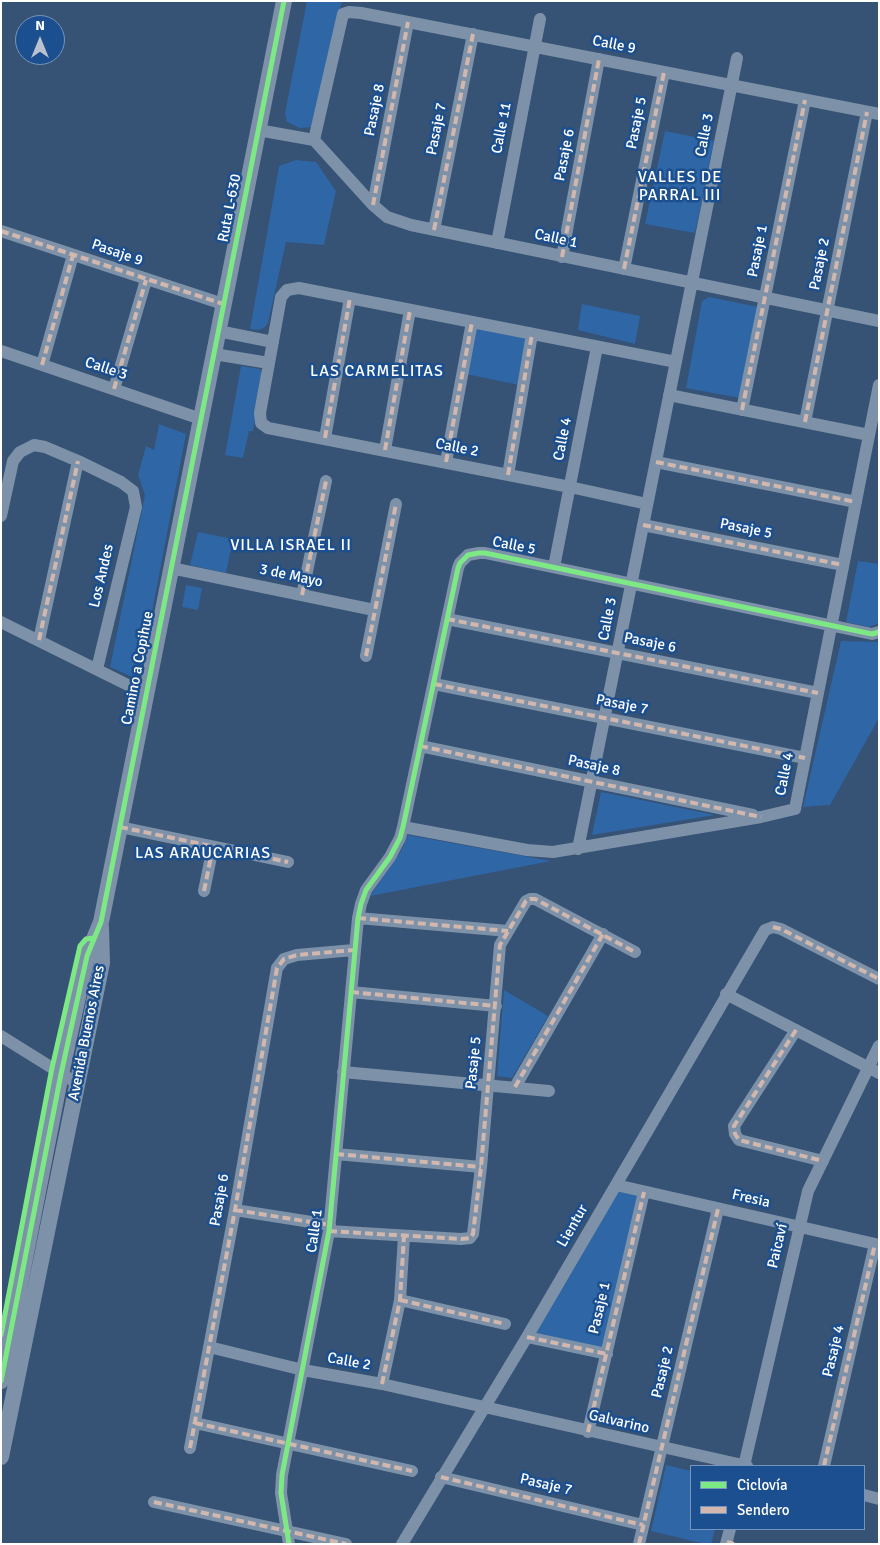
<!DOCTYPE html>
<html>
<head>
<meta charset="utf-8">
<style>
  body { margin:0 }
  #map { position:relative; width:880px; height:1545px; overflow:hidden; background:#365274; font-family:Signika,sans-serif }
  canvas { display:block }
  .frame { position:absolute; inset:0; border:2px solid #fff; pointer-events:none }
  .legend { position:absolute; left:690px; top:1465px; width:175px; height:65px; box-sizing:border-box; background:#1b4f8f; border:1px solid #7695bc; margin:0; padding:6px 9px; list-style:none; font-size:15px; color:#fff }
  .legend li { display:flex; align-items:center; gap:10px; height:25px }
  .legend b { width:25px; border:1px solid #7695bc }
  .north { position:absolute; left:15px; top:15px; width:50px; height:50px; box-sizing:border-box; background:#1b4f8f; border:1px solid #7695bc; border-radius:50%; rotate:0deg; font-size:14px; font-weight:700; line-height:20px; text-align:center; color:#fff }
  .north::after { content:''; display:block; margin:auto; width:18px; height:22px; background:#b9c2ce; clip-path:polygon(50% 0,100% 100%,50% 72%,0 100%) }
</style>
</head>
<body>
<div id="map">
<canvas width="880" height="1545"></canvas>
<div class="frame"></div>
<ul class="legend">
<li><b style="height:6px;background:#7ce984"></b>Ciclovía</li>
<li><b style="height:6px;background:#d1b7ad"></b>Sendero</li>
</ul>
<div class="north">N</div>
</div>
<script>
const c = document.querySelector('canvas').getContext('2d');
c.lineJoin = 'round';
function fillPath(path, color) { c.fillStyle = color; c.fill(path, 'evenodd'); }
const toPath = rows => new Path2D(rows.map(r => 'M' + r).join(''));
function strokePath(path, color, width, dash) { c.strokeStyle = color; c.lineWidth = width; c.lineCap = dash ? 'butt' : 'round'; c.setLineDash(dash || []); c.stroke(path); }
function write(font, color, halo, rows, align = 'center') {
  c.font = font + ' Signika,sans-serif'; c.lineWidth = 5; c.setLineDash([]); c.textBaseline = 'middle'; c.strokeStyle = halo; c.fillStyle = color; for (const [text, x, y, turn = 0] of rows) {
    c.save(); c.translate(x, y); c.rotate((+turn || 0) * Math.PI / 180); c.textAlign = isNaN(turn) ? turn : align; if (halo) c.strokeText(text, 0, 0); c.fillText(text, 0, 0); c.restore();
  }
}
fillPath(toPath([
  [307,1,342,1,314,127,300,128,287,122,285,113],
  [665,131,714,141,695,233,645,224],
  [296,160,316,162,336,191,324,245,286,242,268,323,264,328,259,330,250,329,279,166],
  [709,297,758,307,740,398,686,388,702,301],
  [582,304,640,316,635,344,578,330],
  [474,327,529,337,519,385,466,374],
  [241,366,260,369,262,375,253,431,249,431,243,458,225,455],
  [159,424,186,434,139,680,110,667,145,495,138,475,146,446,154,450],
  [198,532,233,539,226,573,190,565],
  [858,561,879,564,879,620,877,624,869,627,846,622],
  [186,585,202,588,198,610,182,607],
  [841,641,879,642,879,718,830,805,803,807],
  [601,792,602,792,715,815,592,835],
  [408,835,551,861,370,896,401,851],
  [504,990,548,1016,512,1078,497,1076],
  [617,1189,640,1194,604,1350,533,1335],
  [666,1465,691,1471,691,1529,715,1529,711,1544,705,1544,651,1531]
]), '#2f66a5');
strokePath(toPath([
  [258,130,314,140,373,205,387,217,411,225,879,321],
  [314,140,343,14,349,12,361,13,408,22,879,114],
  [373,205,408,22],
  [434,230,473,34],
  [1,231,223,304],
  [497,243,540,19],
  [562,257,599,59],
  [624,269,664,72],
  [218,331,273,342],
  [1,351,201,419],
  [214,354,269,363],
  [42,365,73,255],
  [114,389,146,280],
  [669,395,869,435],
  [742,410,805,100],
  [805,422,867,112],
  [325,438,350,298],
  [385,450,410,310],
  [446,462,472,322],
  [656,462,856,502],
  [508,475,532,334],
  [647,504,570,487,268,428,261,423,260,413,281,297,287,290,299,288,676,362],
  [1,516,13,461,20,452,34,445,45,447,78,461,121,482,133,491,136,507,97,669],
  [643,525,843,565],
  [554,567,597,347],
  [171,568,374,610],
  [302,595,326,481],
  [447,619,818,693],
  [1,622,146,694],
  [39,640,78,461],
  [366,656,396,504],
  [434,684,805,758],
  [420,746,753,815],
  [120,827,288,862],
  [403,827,527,850,553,852,761,817,795,809,879,385],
  [578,849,737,58],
  [204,891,213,847],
  [358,918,508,931],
  [351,992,496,1006],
  [726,994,879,1073],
  [796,1030,734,1126,735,1134,739,1140,823,1161],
  [1,1036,78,1084],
  [343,1072,549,1091],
  [515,1087,603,934],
  [336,1154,481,1167],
  [616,1185,879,1245],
  [235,1210,330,1225],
  [329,1231,461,1239,470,1238,473,1234,481,1167,500,945,526,901,530,899,535,899,635,952],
  [400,1300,505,1324],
  [527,1337,607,1354],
  [209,1347,303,1370,382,1384,747,1466],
  [382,1384,400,1300,404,1236],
  [195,1423,412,1471],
  [588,1432,644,1192],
  [190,1448,235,1210,277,968,284,959,297,955,354,950],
  [744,1466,808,1191,879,1046],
  [824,1466,875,1244],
  [441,1477,643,1525],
  [864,1495,879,1499],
  [154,1502,346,1544],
  [289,1544,281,1493,282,1475,329,1231,358,918,361,904,366,890,390,857,400,838,403,827,458,568,460,563,468,555,479,553,485,553,872,634,879,632],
  [402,1544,527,1337,765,930,773,927,781,929,879,979],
  [639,1544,718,1209],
  [726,1544,730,1529]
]), '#7d92a8', 12);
strokePath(toPath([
  [1,1381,61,1074,87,956,101,922,284,1],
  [1,1457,102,963,101,927]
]), '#7d92a8', 16);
strokePath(toPath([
  [373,205,408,22],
  [434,230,473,34],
  [1,231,223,304],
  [562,257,599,59],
  [624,269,664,72],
  [42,365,73,255],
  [114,389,146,280],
  [742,410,805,100],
  [805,422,867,112],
  [325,438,350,298],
  [385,450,410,310],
  [446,462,472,322],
  [656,462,856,502],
  [508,475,532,334],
  [643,525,843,565],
  [302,595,326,481],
  [447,619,818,693],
  [39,640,78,461],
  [366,656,396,504],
  [434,684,805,758],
  [420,746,761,817],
  [120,827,288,862],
  [204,891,213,847],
  [358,918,508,931],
  [773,927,781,929,879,979],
  [351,992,496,1006],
  [796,1030,734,1126,735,1134,739,1140,823,1161],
  [515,1087,603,934],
  [336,1154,481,1167],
  [235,1210,330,1225],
  [329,1231,461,1239,470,1238,473,1234,481,1167,500,945,526,901,530,899,535,899,635,952],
  [400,1300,505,1324],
  [527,1337,607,1354],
  [382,1384,400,1300,404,1236],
  [195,1423,412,1471],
  [588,1432,644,1192],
  [190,1448,235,1210,277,968,284,959,297,955,354,950],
  [824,1466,875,1244],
  [441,1477,643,1525],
  [154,1502,346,1544],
  [727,1542,734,1544],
  [639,1544,718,1209]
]), '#d1b7ad', 4, [8, 4]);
strokePath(toPath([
  [1,1335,52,1068,80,946,86,939,94,938],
  [1,1381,61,1074,87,956,101,922,284,1],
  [289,1544,281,1493,282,1475,329,1231,358,918,361,904,366,890,390,857,400,838,403,827,458,568,460,563,468,555,479,553,485,553,872,634,879,632]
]), '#7ce984', 5);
write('15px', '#fff', '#1b4f8f', [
  ["Calle 9",614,45,11],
  ["Pasaje 8",375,110,-79],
  ["Pasaje 5",637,123,-79],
  ["Calle 11",502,128,-79],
  ["Pasaje 7",437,129,-79],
  ["Calle 3",705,135,-79],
  ["Pasaje 6",565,155,-79],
  ["Ruta L-630",230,208,-79],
  ["Calle 1",556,239,12],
  ["Pasaje 1",758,251,-79],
  ["Pasaje 9",117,253,19],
  ["Pasaje 2",820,264,-79],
  ["Calle 3",106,369,18],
  ["Calle 4",563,439,-79],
  ["Calle 2",457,448,11],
  ["Pasaje 5",746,529,11],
  ["Calle 5",514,546,11],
  ["Los Andes",102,576,-77],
  ["3 de Mayo",291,576,12],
  ["Calle 3",608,619,-79],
  ["Pasaje 6",650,643,11],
  ["Camino a Copihue",138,668,-79],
  ["Pasaje 7",622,705,11],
  ["Pasaje 8",594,766,12],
  ["Calle 4",785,774,-79],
  ["Avenida Buenos Aires",87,1033,-79],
  ["Pasaje 5",474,1063,-84],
  ["Fresia",751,1199,13],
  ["Pasaje 6",220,1200,-80],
  ["Lientur",573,1226,-60],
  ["Calle 1",315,1231,-82],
  ["Paicaví",778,1246,-77],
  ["Pasaje 1",600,1308,-77],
  ["Pasaje 4",834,1351,-77],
  ["Calle 2",349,1362,10],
  ["Pasaje 2",663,1372,-77],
  ["Galvarino",619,1422,13],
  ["Pasaje 7",546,1485,13]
]);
c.letterSpacing = '1px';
write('16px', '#fff', '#1b4f8f', [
  ["VALLES DE",680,178],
  ["PARRAL III",680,196],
  ["LAS CARMELITAS",377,372],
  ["VILLA ISRAEL II",291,546],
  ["LAS ARAUCARIAS",203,854]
]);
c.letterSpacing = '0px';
</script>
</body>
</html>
